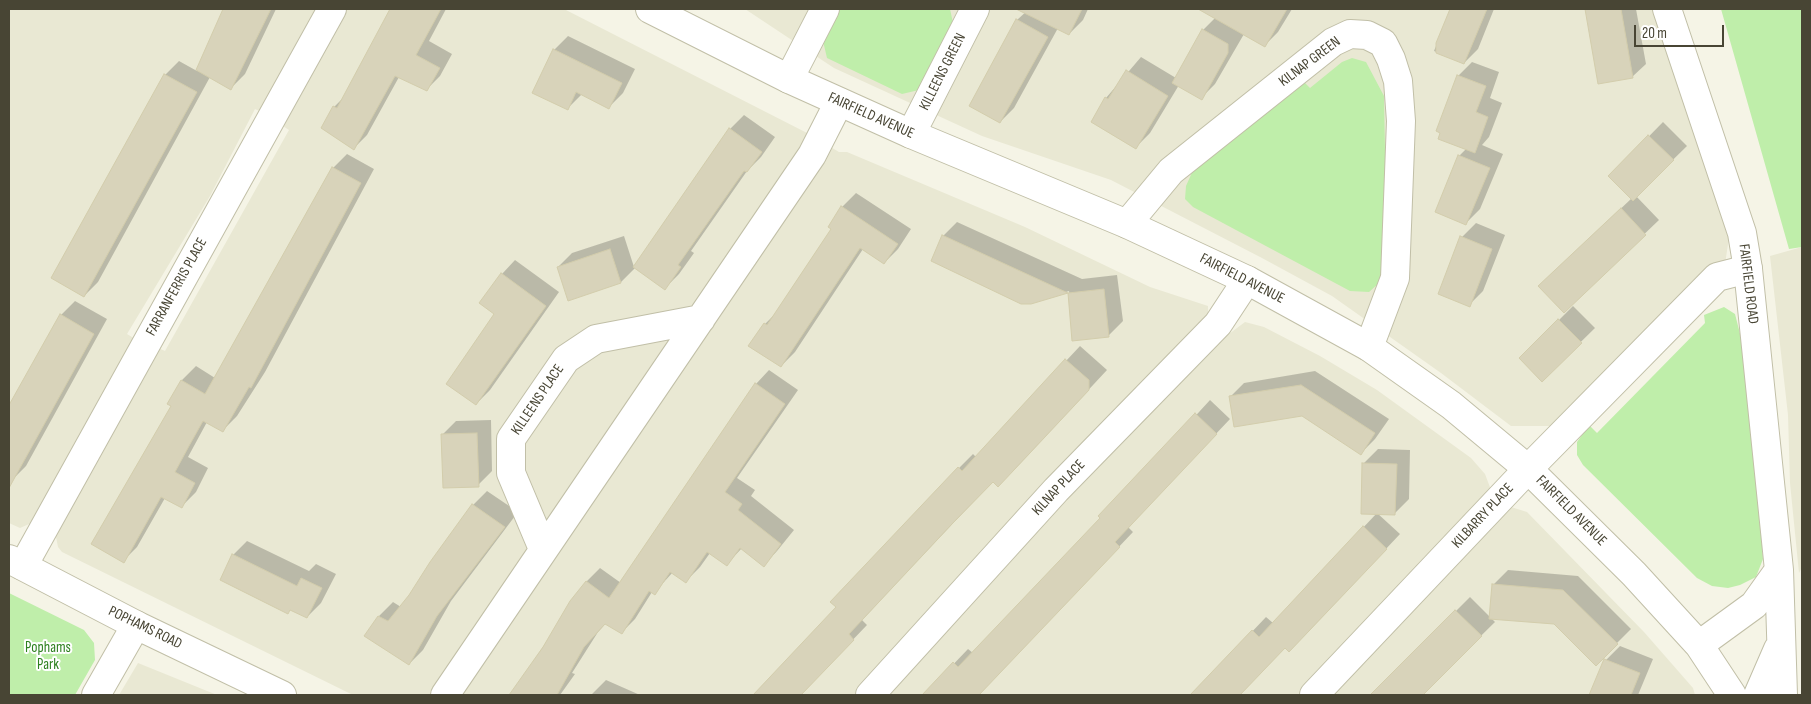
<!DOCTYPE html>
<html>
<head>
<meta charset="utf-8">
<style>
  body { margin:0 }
  #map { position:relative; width:1811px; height:704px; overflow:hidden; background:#f5f4e6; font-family:"Sofia Sans Condensed",sans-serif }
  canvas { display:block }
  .frame { position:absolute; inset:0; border:10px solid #484534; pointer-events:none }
  .scale { position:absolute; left:1634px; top:25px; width:90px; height:22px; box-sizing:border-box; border:2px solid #484534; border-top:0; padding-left:6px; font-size:15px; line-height:18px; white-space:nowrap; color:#484534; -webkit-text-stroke:4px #fff; paint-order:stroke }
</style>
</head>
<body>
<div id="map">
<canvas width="1811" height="704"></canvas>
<div class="frame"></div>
<div class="scale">20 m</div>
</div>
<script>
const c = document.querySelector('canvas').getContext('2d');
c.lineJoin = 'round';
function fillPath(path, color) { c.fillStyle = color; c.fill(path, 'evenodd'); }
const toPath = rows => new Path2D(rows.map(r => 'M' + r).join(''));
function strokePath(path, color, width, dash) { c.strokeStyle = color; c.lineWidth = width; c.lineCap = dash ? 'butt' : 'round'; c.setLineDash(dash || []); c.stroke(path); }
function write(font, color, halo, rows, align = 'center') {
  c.font = font + ' "Sofia Sans Condensed",sans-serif'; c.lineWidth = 4; c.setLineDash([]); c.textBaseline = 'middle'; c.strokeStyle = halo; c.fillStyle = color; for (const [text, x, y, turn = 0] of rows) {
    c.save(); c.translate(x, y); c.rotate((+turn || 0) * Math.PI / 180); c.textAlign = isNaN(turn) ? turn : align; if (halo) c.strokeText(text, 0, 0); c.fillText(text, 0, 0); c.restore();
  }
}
fillPath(toPath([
  [9,9,320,9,264,113,255,109,210,196,127,334,137,340,36,521,20,528,9,523],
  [345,9,564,9,809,134,839,152,847,152,1025,227,1150,287,1208,306,1208,320,859,695,353,695,62,552,58,547,55,532,156,347,165,351,289,130,280,124],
  [745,9,1658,9,1730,231,1725,264,1551,426,1511,426,1441,373,1332,296,1262,258,1111,180,982,136,834,68],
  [1802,247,1802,567,1799,573,1790,483,1788,415,1770,256],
  [1245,322,1264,327,1320,356,1377,390,1471,458,1485,474,1491,490,1302,695,879,695,1209,349],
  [1511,507,1527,512,1644,632,1693,688,1695,695,1326,695],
  [138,663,217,695,119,695]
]), '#e9e8d3');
fillPath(toPath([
  [840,9,950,9,953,23,919,90,902,94,827,58,823,41],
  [1721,9,1802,9,1802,247,1789,249],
  [1352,58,1366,62,1384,96,1387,259,1384,273,1379,283,1369,292,1350,291,1193,207,1185,199,1186,186,1194,168,1302,80,1310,88,1342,62],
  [1724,307,1735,314,1750,373,1763,559,1756,577,1740,585,1728,588,1712,586,1697,578,1583,465,1577,455,1577,442,1589,425,1597,433,1705,323,1704,315],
  [9,593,84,630,94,643,95,660,75,695,9,695]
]), '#bfeeaa');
fillPath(toPath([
  [229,9,276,9,245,74,231,88,210,77,98,282,84,296,165,75,179,61,197,71,216,27],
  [392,9,446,9,429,41,452,54,440,76,427,89,399,77,367,135,354,148,334,107,346,95],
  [1029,9,1041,11,1042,9,1088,9,1083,20,1069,34,1058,28,1014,108,1000,122,1017,20],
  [1230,9,1292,9,1278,32,1264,46,1244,34,1215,84,1201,98,1179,85,1150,133,1136,147,1106,98,1141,57,1176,78,1203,30,1217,16,1224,20],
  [1451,9,1494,9,1478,49,1464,63,1434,51],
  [1587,9,1636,9,1646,64,1632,77,1599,83],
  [568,36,635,69,623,93,609,107,582,94,567,109,554,50],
  [1472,62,1499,72,1490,98,1502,103,1489,137,1482,145,1503,154,1480,209,1466,223,1436,211,1460,155,1467,148,1458,76],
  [744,115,775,137,761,157,747,171,691,251,694,253,679,274,665,288,636,267,621,282,569,299,558,267,572,253,624,236,634,267,730,129],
  [1663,122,1687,146,1636,196,1659,220,1564,311,1554,272,1632,198,1610,176],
  [347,154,374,169,265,372,237,416,223,430,207,422,188,457,208,468,196,492,182,506,165,498,137,547,123,561,173,405,169,403,182,380,196,366,215,378,333,168],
  [856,193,911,229,898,249,884,263,863,249,795,352,781,366,765,324,776,313,833,228,842,207],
  [957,222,1082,279,1117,275,1123,321,1109,335,1074,339,1069,291,1031,303,943,236],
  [1476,223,1505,235,1483,291,1469,305,1462,237],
  [515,260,559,292,490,390,476,404,496,314,502,274],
  [75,301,107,319,26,466,12,480,9,478,9,408,61,315],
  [1573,306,1595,328,1542,380,1521,358],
  [1080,346,1107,370,1012,472,993,481,902,577,862,620,867,625,800,695,755,695,838,607,959,468,973,454,976,457],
  [769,370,798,390,737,478,755,490,751,496,794,530,777,551,764,565,742,548,727,564,710,553,700,567,686,581,673,572,654,593,652,592,635,619,621,633,606,623,598,632,572,673,575,674,560,695,511,695,587,581,600,568,621,583,756,384],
  [1315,371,1389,419,1375,439,1361,453,1302,415,1230,397,1244,383],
  [1210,400,1230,419,1128,527,1133,532,1004,668,986,678,970,695,924,695,968,649,973,653,1102,518],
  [491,420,492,471,478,485,442,435,456,421],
  [1378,449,1410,450,1409,499,1395,513,1364,463],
  [487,491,518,512,451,601,423,650,409,664,379,616,393,602,401,607,473,505],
  [1377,513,1400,534,1303,637,1285,647,1239,695,1192,695,1266,617,1273,623],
  [247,541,309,571,316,564,336,574,321,603,307,617,291,609,288,612,221,579,233,555],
  [1508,570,1578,576,1631,629,1596,664,1555,623,1494,584],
  [1470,597,1495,622,1421,695,1372,695],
  [1620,646,1653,659,1638,695,1591,695,1606,660],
  [606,680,640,695,591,695]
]), '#0003');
const building = toPath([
  [223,9,271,9,231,90,196,70,223,9],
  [390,9,441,9,416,55,440,68,427,91,395,76,354,150,321,128,333,106,337,108,390,9],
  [1016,9,1082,9,1069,35,1016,9],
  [1198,9,1287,9,1265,47,1198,9],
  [1450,9,1487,9,1464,64,1436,53,1436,43,1450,9],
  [1585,9,1621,9,1633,78,1598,84,1585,9],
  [1016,19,1048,37,1000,123,969,106,1016,19],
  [1202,29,1228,44,1228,53,1202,100,1172,83,1202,29],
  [553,49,622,83,609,109,576,92,568,110,532,93,553,49],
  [1126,70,1168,96,1136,149,1091,122,1105,97,1108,99,1126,70],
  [164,74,197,92,84,297,51,278,164,74],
  [1457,75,1486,86,1476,112,1488,117,1475,153,1438,139,1440,133,1436,131,1457,75],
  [729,128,762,152,747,172,744,171,678,265,681,267,665,290,633,267,729,128],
  [1648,135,1674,160,1633,201,1608,176,1648,135],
  [1458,155,1490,168,1466,225,1435,212,1458,155],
  [332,167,361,183,251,388,249,387,223,432,203,421,189,446,175,472,195,483,182,508,161,497,124,563,91,544,171,406,167,404,181,380,205,394,332,167],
  [841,206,898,244,884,264,860,248,781,367,748,346,764,323,767,325,831,229,828,227,841,206],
  [1621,208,1646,235,1564,313,1538,286,1621,208],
  [942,235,1068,293,1104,289,1109,337,1072,341,1068,293,1031,304,1021,304,931,261,942,235],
  [1460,236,1492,249,1470,307,1438,294,1460,236],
  [610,249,621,283,568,301,557,267,610,249],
  [501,273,546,306,476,405,446,384,494,314,479,303,501,273],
  [60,314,94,334,9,488,9,405,60,314],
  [1558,319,1582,343,1542,382,1519,358,1558,319],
  [1065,359,1089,380,1089,390,1030,453,998,487,993,482,952,524,849,634,854,640,801,695,753,695,836,607,830,602,958,467,962,471,1065,359],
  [755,383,785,404,725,492,742,504,738,510,781,544,764,567,740,548,727,566,707,552,686,583,670,572,655,595,649,591,622,634,605,624,584,647,557,695,509,695,543,647,570,601,586,581,609,598,755,383],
  [1301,385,1375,433,1361,455,1302,416,1234,427,1229,396,1301,385],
  [1195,413,1217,434,1115,542,1120,547,979,695,922,695,953,662,958,667,1100,518,1098,516,1195,413],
  [477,433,479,487,443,488,441,434,477,433],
  [1362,463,1397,464,1395,515,1361,514,1362,463],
  [472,504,505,527,437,616,409,665,364,636,378,616,388,621,409,595,430,562,472,504],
  [1363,526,1387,549,1289,652,1285,648,1240,695,1190,695,1252,630,1259,637,1363,526],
  [232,554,297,586,301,578,322,588,307,618,290,610,288,614,220,580,232,554],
  [1492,584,1563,590,1618,644,1596,666,1554,624,1489,619,1492,584],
  [1455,610,1482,636,1423,695,1370,695,1455,610],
  [1604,659,1640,673,1631,695,1589,695,1604,659]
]);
fillPath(building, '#d8d3ba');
strokePath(building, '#d3cdac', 1);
const minor = toPath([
  [789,79,825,9],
  [911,134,975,9],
  [1127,224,1171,171,1333,42,1350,34,1367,35,1383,43,1391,59,1398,81,1401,121,1395,278,1369,347],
  [543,549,511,473,511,439,566,359,596,339,701,319],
  [23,566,332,9],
  [96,695,136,625],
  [445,695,812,155,839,102],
  [870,695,1056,490,1218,324,1247,280],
  [1314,695,1528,469,1717,277,1748,269]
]);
const tertiary = toPath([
  [650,9,789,79,911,134,1127,224,1247,280,1369,347,1451,405,1528,469,1634,574,1699,645,1732,695],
  [1667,9,1742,233,1748,269,1779,570,1783,695],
  [9,559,136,625,282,695],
  [1699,645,1754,605,1779,570],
  [1758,695,1778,649]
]);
strokePath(minor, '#c1bfa7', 30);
strokePath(tertiary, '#c1bfa7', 30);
strokePath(minor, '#fff', 28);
strokePath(tertiary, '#fff', 28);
write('15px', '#484534', '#fff', [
  ["KILNAP GREEN",1310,62,-37],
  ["KILLEENS GREEN",943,72,-63],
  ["FAIRFIELD AVENUE",871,116,24],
  ["FAIRFIELD AVENUE",1242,279,27],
  ["FAIRFIELD ROAD",1748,284,83],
  ["FARRANFERRIS PLACE",177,287,-61],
  ["KILLEENS PLACE",538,400,-56],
  ["KILNAP PLACE",1059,488,-47],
  ["FAIRFIELD AVENUE",1571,511,45],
  ["KILBARRY PLACE",1483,516,-47],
  ["POPHAMS ROAD",145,628,26]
]);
write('15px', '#2e8120', '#fff', [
  ["Pophams",48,648],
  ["Park",48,665]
]);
</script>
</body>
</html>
